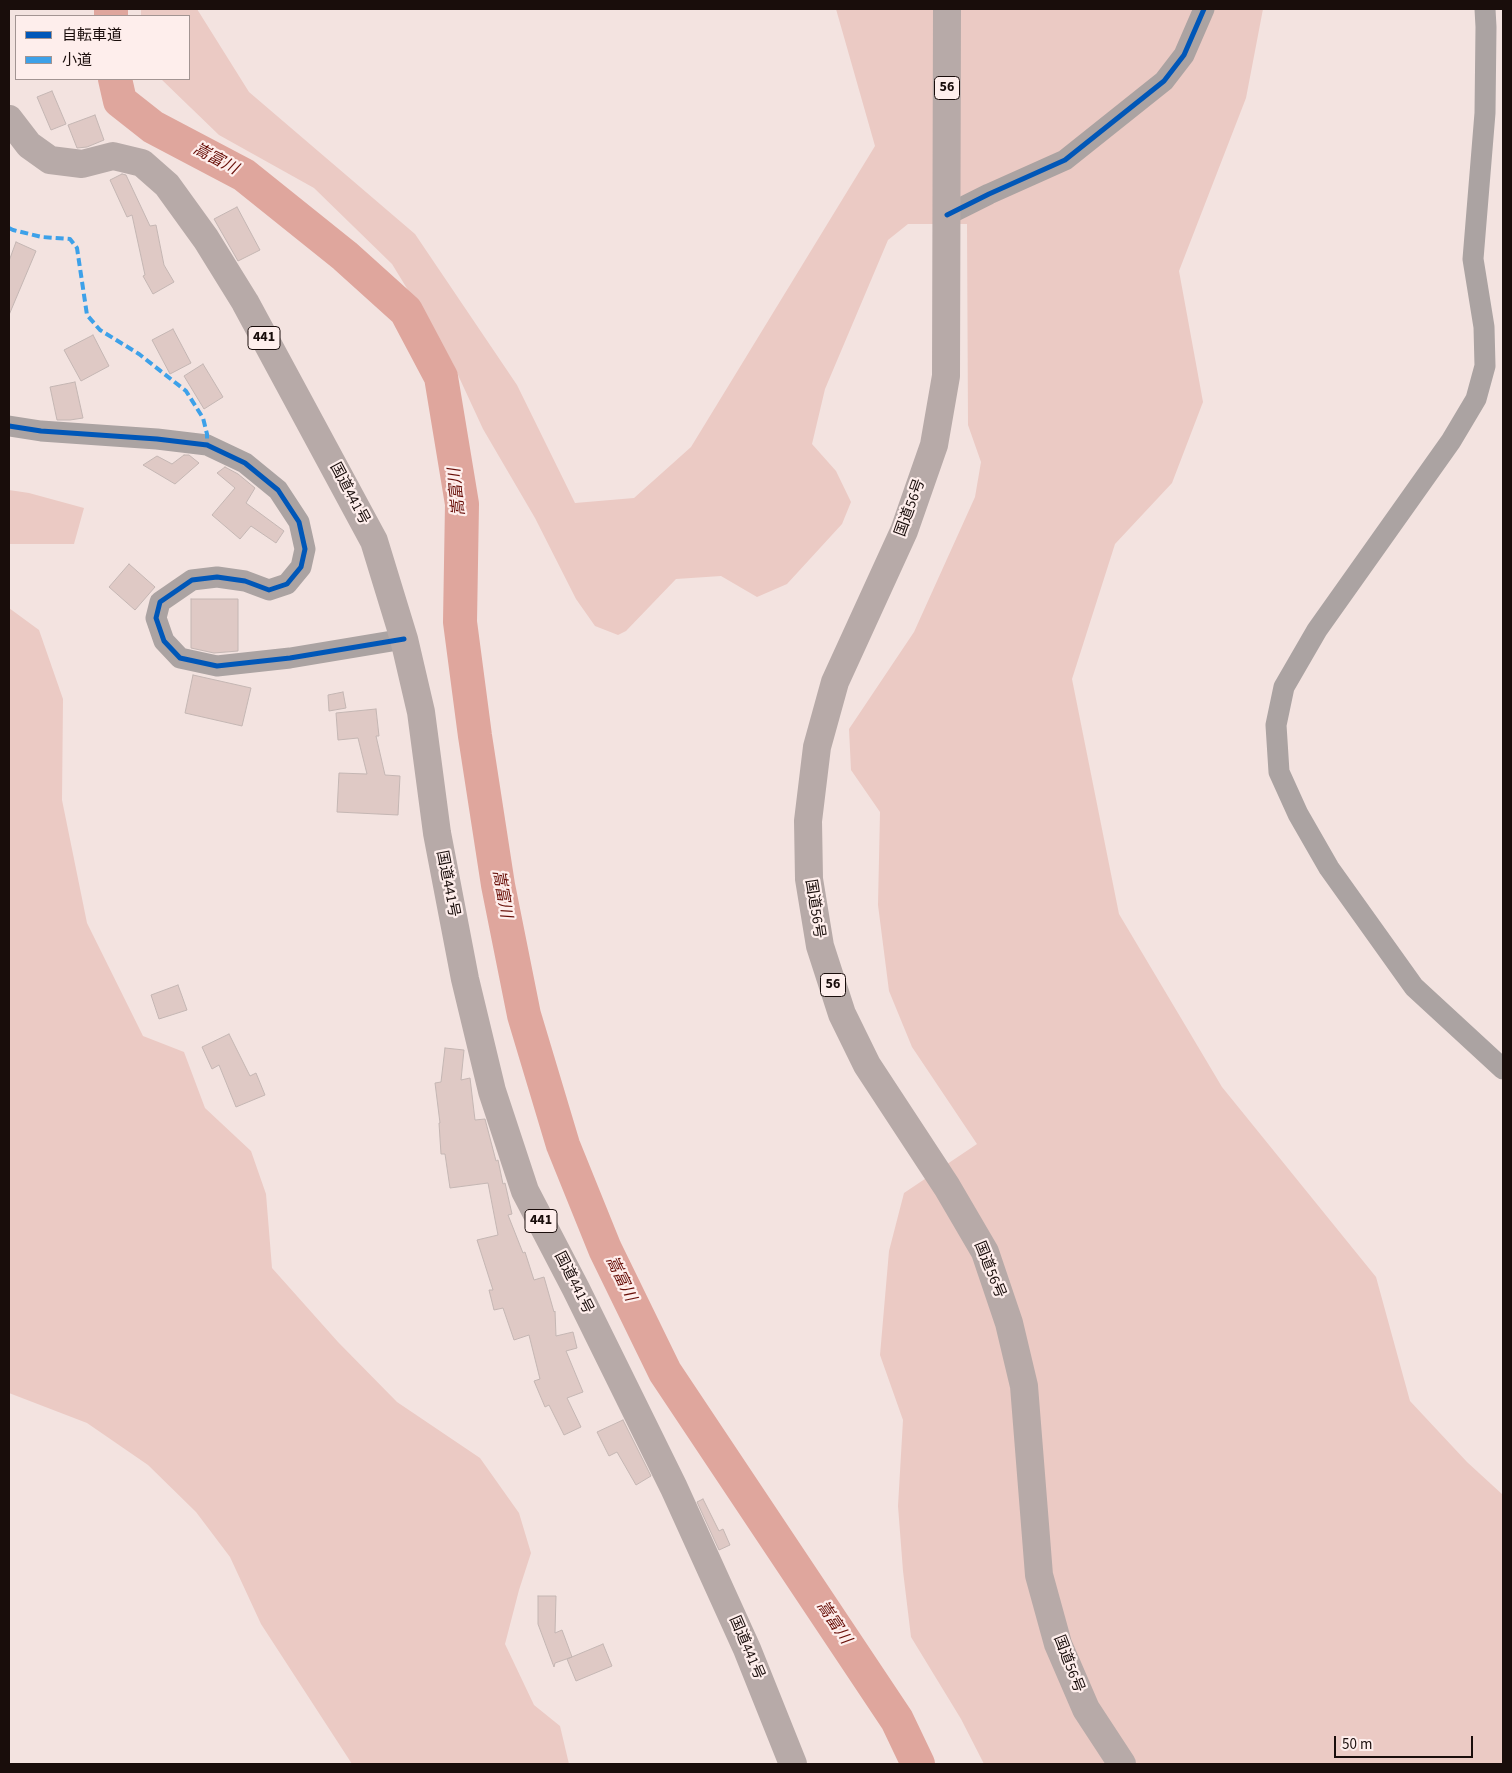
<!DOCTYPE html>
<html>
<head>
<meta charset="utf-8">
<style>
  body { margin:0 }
  #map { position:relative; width:1512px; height:1773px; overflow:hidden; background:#f3e3e0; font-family:"Source Sans 3","Noto Sans JP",sans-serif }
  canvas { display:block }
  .frame { position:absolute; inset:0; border:10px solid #190d0b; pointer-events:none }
  .legend { position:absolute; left:15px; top:15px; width:175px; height:65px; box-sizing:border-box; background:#feeeec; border:1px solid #a29492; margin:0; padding:6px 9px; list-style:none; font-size:15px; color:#190d0b }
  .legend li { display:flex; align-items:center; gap:10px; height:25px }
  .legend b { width:25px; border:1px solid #a29492 }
  .scale { position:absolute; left:1334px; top:1736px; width:139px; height:22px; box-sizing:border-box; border:2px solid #190d0b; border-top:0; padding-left:6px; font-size:15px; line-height:18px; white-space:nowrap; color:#190d0b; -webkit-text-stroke:4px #feeeec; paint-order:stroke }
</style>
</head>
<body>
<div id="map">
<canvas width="1512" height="1773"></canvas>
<div class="frame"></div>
<ul class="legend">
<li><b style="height:6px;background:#0057b8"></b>自転車道</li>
<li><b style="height:6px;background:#3da1e9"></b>小道</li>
</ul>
<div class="scale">50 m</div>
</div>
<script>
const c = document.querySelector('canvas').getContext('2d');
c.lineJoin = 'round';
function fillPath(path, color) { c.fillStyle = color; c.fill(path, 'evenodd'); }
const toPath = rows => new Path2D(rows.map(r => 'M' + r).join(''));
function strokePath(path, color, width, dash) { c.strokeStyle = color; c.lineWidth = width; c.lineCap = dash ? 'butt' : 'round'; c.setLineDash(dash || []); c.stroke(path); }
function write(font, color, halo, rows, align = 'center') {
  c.font = font + ' "Source Sans 3","Noto Sans JP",sans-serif'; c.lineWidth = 4.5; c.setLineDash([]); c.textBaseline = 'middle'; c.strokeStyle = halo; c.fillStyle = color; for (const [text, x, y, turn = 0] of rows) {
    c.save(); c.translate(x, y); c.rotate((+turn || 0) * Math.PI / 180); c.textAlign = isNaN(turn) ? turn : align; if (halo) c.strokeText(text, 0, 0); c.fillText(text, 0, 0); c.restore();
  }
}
fillPath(toPath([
  [141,9,197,9,249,92,415,234,517,385,575,503,634,498,691,447,875,146,836,9,1263,9,1246,98,1179,271,1203,402,1172,483,1115,544,1072,679,1119,914,1222,1087,1376,1277,1410,1401,1467,1462,1503,1495,1503,1764,984,1764,961,1719,911,1637,903,1571,898,1506,903,1420,880,1355,889,1251,904,1193,977,1144,912,1047,889,991,878,905,880,812,851,770,849,729,914,632,975,497,981,462,968,425,967,224,908,224,888,240,825,389,812,444,836,471,851,502,842,524,787,584,757,597,721,576,676,579,626,631,618,635,595,626,576,599,535,518,483,429,452,362,392,264,314,188,219,135,161,79,189,79,189,16,141,16],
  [9,490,29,493,84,508,74,544,9,544],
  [9,608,39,630,63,699,62,800,87,923,143,1036,184,1052,205,1108,251,1151,266,1194,272,1268,338,1342,397,1402,480,1458,519,1513,531,1553,519,1590,505,1644,534,1705,560,1726,569,1764,352,1764,261,1624,230,1557,196,1512,148,1465,87,1423,9,1393]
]), '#ebcac4');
strokePath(toPath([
  [111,9,111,16],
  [115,79,120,101,153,127,244,175,345,256,406,311,441,377,462,504,460,622,475,736,498,885,524,1015,563,1145,605,1249,665,1372,897,1720,918,1764]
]), '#dfa69d', 34);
const building = toPath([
  [52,91,66,124,51,130,37,97,52,91],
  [95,115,104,140,87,147,77,148,68,125,95,115],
  [122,174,126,175,150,226,156,225,164,265,174,282,153,294,143,276,145,275,132,215,127,217,110,180,122,174],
  [237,207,260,250,238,261,214,219,237,207],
  [16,242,36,251,9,315,9,261,16,242],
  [173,329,191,363,170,374,152,340,173,329],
  [93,335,109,366,81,381,64,350,93,335],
  [203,364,223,397,204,409,184,376,203,364],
  [75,382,83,418,70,420,57,420,50,387,75,382],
  [184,455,189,455,199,463,175,484,143,465,157,456,172,464,184,455],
  [225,467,238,474,255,488,246,503,284,531,276,543,251,526,240,539,212,515,235,488,217,473,225,467],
  [129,564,155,587,135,610,109,587,129,564],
  [191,599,238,599,238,651,214,653,191,648,191,599],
  [193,675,251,688,242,726,185,713,193,675],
  [343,692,346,708,329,711,328,695,343,692],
  [376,709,379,736,376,736,385,775,400,776,398,815,337,812,339,773,367,774,358,738,338,740,336,713,376,709],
  [178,985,187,1010,159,1019,151,995,178,985],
  [229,1034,250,1076,256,1073,265,1095,236,1107,219,1065,212,1069,202,1047,229,1034],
  [445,1048,464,1050,461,1080,470,1078,475,1120,485,1119,496,1161,498,1160,503,1184,505,1183,512,1214,508,1215,523,1253,525,1252,534,1280,544,1277,554,1312,555,1311,556,1336,573,1332,577,1348,566,1351,583,1392,567,1398,581,1427,564,1435,549,1405,545,1407,534,1381,540,1379,529,1335,514,1340,503,1308,494,1310,489,1290,493,1290,477,1240,498,1235,488,1183,450,1188,445,1154,441,1154,439,1123,440,1123,435,1083,441,1082,445,1048],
  [623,1420,651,1476,636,1485,617,1452,609,1456,597,1432,623,1420],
  [703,1499,719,1531,723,1529,730,1545,719,1550,697,1502,703,1499],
  [538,1596,556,1596,555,1633,562,1630,572,1657,555,1663,554,1667,538,1624,538,1596],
  [603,1644,612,1666,576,1681,567,1659,603,1644]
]);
fillPath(building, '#dfc9c5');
strokePath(building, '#c4b6b3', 1);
strokePath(toPath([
  [1485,9,1486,27,1485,113,1473,259,1484,327,1485,366,1476,399,1451,441,1317,630,1284,687,1276,725,1279,772,1298,814,1329,868,1414,987,1503,1069],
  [947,215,989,194,1065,160,1164,81,1184,55,1204,9],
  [9,426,41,431,157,439,207,445,245,463,278,490,299,522,305,549,301,567,287,584,269,590,245,581,217,577,192,580,160,602,156,618,164,641,180,658,217,666,290,658,404,639]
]), '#aba3a2', 21);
strokePath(toPath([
  [947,9,946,376,934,445,904,531,835,682,817,747,808,821,809,879,820,946,842,1014,867,1065,947,1187,985,1252,1009,1323,1024,1386,1039,1575,1058,1644,1086,1709,1122,1764],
  [9,119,29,145,50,160,82,164,113,156,142,163,167,185,206,239,245,302,374,541,404,639,421,712,437,833,465,979,492,1091,525,1191,576,1289,674,1488,747,1649,793,1764]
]), '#b7aaa8', 28);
strokePath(toPath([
  [9,228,13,230,42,237,70,239,77,248,87,315,100,330,139,354,186,391,203,418,207,434,207,445]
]), '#3da1e9', 4, [8, 4]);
strokePath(toPath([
  [947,215,989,194,1065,160,1164,81,1184,55,1204,9],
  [9,426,41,431,157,439,207,445,245,463,278,490,299,522,305,549,301,567,287,584,269,590,245,581,217,577,192,580,160,602,156,618,164,641,180,658,217,666,290,658,404,639]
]), '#0057b8', 5);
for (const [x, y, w] of [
  [947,88,25],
  [264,338,32],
  [833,985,25],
  [541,1221,32]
]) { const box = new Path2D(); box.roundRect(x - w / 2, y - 11.5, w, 23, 4); c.fillStyle = '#feeeec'; c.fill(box); strokePath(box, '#190d0b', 1); }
write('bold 14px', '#190d0b', null, [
  ["56",947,88],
  ["441",264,338],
  ["56",833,985],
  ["441",541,1221]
]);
write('15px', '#190d0b', '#feeeec', [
  ["国道441号",349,494,62],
  ["国道56号",911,508,-70],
  ["国道441号",447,884,79],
  ["国道56号",814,909,81],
  ["国道56号",989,1270,68],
  ["国道441号",573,1283,63],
  ["国道441号",746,1648,67],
  ["国道56号",1068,1664,69]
]);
write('italic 16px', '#680e07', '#feeeec', [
  ["嵩富川",215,160,28],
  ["嵩富川",458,492,-96],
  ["嵩富川",501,894,80],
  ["嵩富川",620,1279,64],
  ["嵩富川",833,1623,56]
]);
</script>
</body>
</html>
